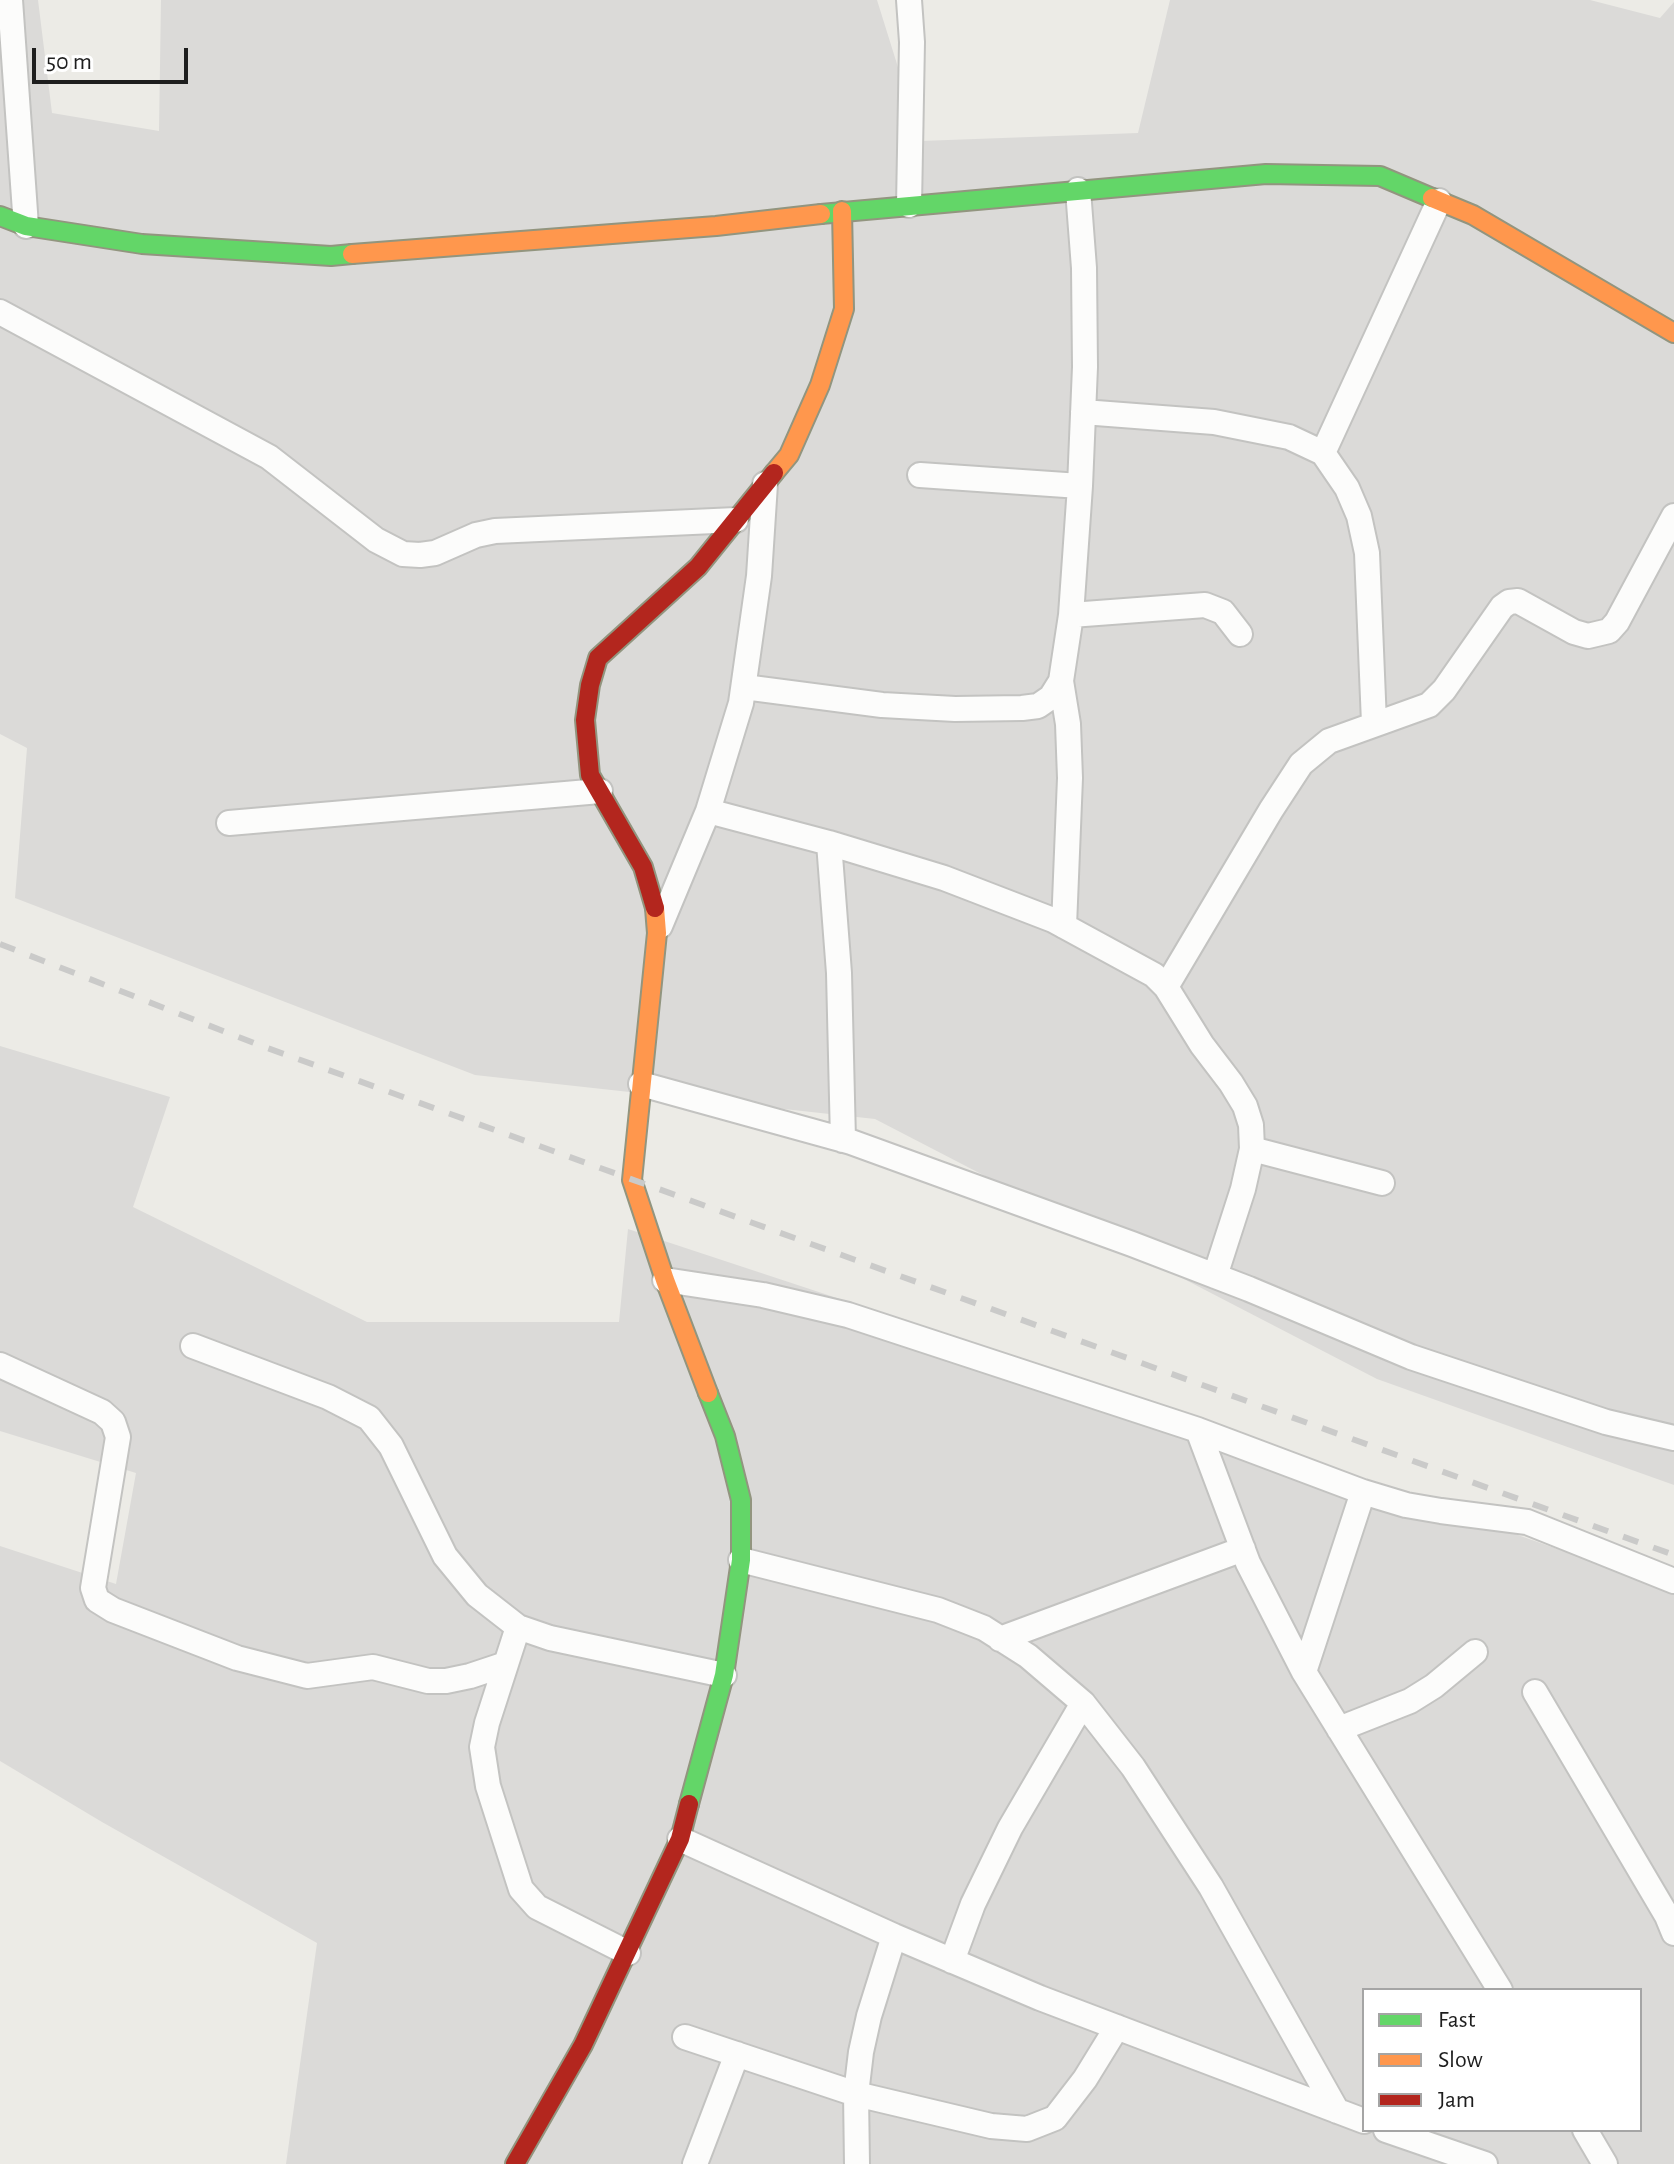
<!DOCTYPE html>
<html>
<head>
<meta charset="utf-8">
<style>
  body { margin:0 }
  #map { position:relative; width:1674px; height:2164px; overflow:hidden; background:#ecebe6; font-family:"Alegreya Sans",sans-serif }
  canvas { display:block }
  .legend { position:absolute; left:1362px; top:1988px; width:280px; height:144px; box-sizing:border-box; background:#fff; border:2px solid #a5a5a5; margin:0; padding:10px 14px; list-style:none; font-size:24px; color:#1e1e1e }
  .legend li { display:flex; align-items:center; gap:16px; height:40px }
  .legend b { width:40px; border:2px solid #a5a5a5 }
  .scale { position:absolute; left:32px; top:48px; width:156px; height:36px; box-sizing:border-box; border:4px solid #1e1e1e; border-top:0; padding-left:10px; font-size:24px; line-height:28px; white-space:nowrap; color:#1e1e1e; -webkit-text-stroke:6px #fff; paint-order:stroke }
</style>
</head>
<body>
<div id="map">
<canvas width="1674" height="2164"></canvas>
<ul class="legend">
<li><b style="height:10px;background:#63d668"></b>Fast</li>
<li><b style="height:10px;background:#ff974d"></b>Slow</li>
<li><b style="height:10px;background:#b3261e"></b>Jam</li>
</ul>
<div class="scale">50 m</div>
</div>
<script>
const c = document.querySelector('canvas').getContext('2d');
c.lineJoin = 'round';
function fillPath(path, color) { c.fillStyle = color; c.fill(path, 'evenodd'); }
const toPath = rows => new Path2D(rows.map(r => 'M' + r).join(''));
function strokePath(path, color, width, dash) { c.strokeStyle = color; c.lineWidth = width; c.lineCap = dash ? 'butt' : 'round'; c.setLineDash(dash || []); c.stroke(path); }
fillPath(toPath([
  [0,0,38,0,52,113,159,131,161,0,877,0,921,141,1138,133,1170,0,1590,0,1660,18,1674,2,1674,1485,1377,1379,875,1119,475,1075,15,898,27,748,0,734],
  [0,1046,170,1097,133,1207,367,1322,619,1322,628,1229,958,1338,1674,1590,1674,2164,286,2164,317,1943,102,1822,0,1761,0,1546,116,1584,136,1473,0,1431],
  [1364,1990,1640,1990,1640,2130,1364,2130]
]), '#dbdad8');
const street = toPath([
  [10,0,26,226],
  [909,205,912,42,909,0],
  [0,312,269,457,376,540,403,554,420,555,435,553,476,535,495,531,736,520],
  [1083,412,1214,422,1289,437,1323,453,1347,488,1359,516,1367,553,1374,723],
  [1323,453,1439,201],
  [920,475,1080,486],
  [1071,615,1205,605,1223,612,1240,634],
  [1061,681,1068,724,1070,778,1064,926],
  [744,687,882,705,955,709,1022,708,1038,706,1051,697,1061,681,1071,615,1080,486,1085,367,1084,268,1078,190],
  [708,811,829,843,944,878,1053,920,1154,975,1166,987,1202,1045,1231,1083,1245,1106,1251,1125,1252,1149,1243,1189,1215,1276],
  [229,823,600,791],
  [829,843,839,973,843,1140],
  [660,926,708,811,741,703,759,576,765,484],
  [1166,987,1271,810,1301,764,1329,741,1429,705,1444,690,1502,607,1509,602,1518,601,1574,632,1588,636,1609,631,1617,622,1674,516],
  [641,1084,851,1142,1132,1244,1249,1289,1411,1357,1606,1422,1674,1438],
  [1252,1149,1382,1183],
  [665,1280,763,1295,848,1315,1198,1430,1363,1492,1406,1505,1441,1511,1527,1522,1674,1581],
  [193,1346,328,1397,369,1418,391,1446,445,1556,477,1595,518,1627,550,1638,724,1675],
  [0,1365,102,1412,113,1422,118,1437,93,1588,97,1600,113,1610,237,1658,307,1676,373,1667,428,1681,446,1681,470,1676,506,1664],
  [1198,1430,1248,1563,1304,1672,1500,1990],
  [741,1560,938,1610,984,1628,1028,1656,1083,1703,1133,1767,1211,1887,1337,2111],
  [518,1627,487,1723,482,1747,488,1786,521,1889,537,1907,628,1953],
  [1000,1639,1243,1549],
  [1304,1672,1363,1492],
  [1535,1692,1667,1916,1674,1933],
  [1339,1729,1410,1701,1434,1686,1475,1652],
  [680,1839,894,1936,1040,1998,1364,2121],
  [952,1961,973,1904,1010,1828,1083,1703],
  [685,2037,856,2094,991,2126,1027,2129,1055,2118,1085,2079,1117,2027],
  [1386,2130,1485,2164],
  [1585,2130,1605,2164],
  [695,2164,737,2054],
  [857,2164,856,2094,861,2052,869,2016,894,1936]
]);
const fast = toPath([
  [821,214,1266,174,1380,176,1432,198],
  [0,216,26,226,142,244,331,256,352,254],
  [689,1804,724,1675,741,1560,741,1500,725,1436,708,1393]
]);
const slow = toPath([
  [1432,198,1473,215,1674,333],
  [352,254,716,226,821,214],
  [774,473,789,455,820,385,844,309,842,211],
  [655,908,657,933,632,1180,665,1280,708,1393]
]);
const jam = toPath([
  [655,908,643,867,590,775,585,720,590,685,598,658,698,567,774,473],
  [515,2164,583,2045,680,1839,689,1804]
]);
strokePath(street, '#c3c3c1', 28);
strokePath(fast, '#92957f', 22);
strokePath(slow, '#92957f', 22);
strokePath(jam, '#92957f', 22);
strokePath(street, '#fcfcfb', 24);
strokePath(fast, '#63d668', 18);
strokePath(slow, '#ff974d', 18);
strokePath(jam, '#b3261e', 18);
strokePath(toPath([
  [0,944,259,1045,1674,1555]
]), '#cacac9', 6, [16, 16]);
</script>
</body>
</html>
